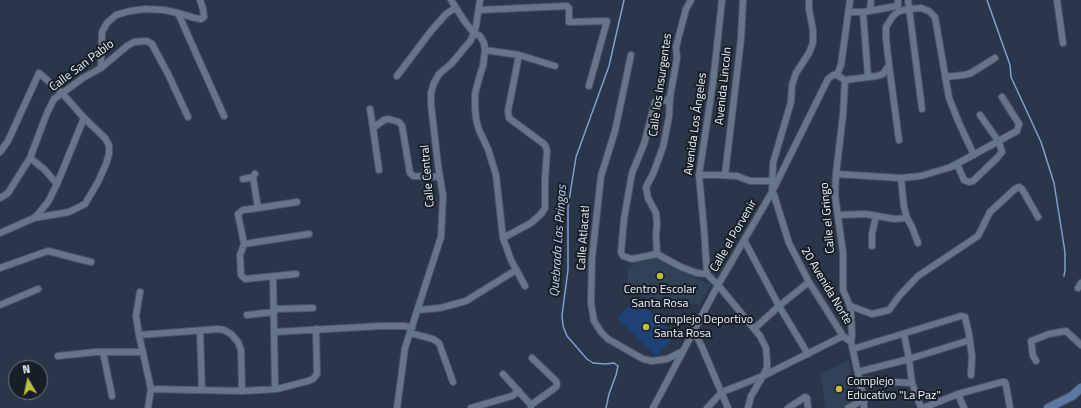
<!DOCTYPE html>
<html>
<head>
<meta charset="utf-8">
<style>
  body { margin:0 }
  #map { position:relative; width:1081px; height:408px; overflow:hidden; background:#2a3649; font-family:"Titillium Web",sans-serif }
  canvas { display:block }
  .north { position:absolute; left:8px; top:360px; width:40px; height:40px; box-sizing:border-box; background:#181e26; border:1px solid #6d737c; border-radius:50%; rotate:351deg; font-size:11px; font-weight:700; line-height:16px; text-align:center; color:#ecf3fd }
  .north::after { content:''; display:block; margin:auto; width:14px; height:18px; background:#bfbe41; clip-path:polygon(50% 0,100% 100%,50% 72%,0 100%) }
</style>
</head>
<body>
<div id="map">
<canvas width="1081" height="408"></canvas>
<div class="north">N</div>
</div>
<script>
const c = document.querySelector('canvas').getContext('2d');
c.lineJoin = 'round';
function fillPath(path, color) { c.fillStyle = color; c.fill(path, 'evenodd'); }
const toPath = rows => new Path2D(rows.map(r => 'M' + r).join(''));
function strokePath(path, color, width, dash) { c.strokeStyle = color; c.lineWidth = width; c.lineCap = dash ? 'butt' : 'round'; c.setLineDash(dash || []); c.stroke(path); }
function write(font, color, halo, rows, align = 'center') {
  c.font = font + ' "Titillium Web",sans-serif'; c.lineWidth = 4; c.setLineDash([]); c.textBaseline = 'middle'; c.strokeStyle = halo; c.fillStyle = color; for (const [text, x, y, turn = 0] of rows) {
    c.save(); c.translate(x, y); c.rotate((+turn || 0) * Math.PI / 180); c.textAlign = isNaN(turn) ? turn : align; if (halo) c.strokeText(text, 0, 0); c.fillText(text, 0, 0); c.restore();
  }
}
fillPath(toPath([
  [656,258,711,285,700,304,669,304,637,295,627,290,628,266],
  [849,360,853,379,855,401,841,408,825,408,821,374]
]), '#314158');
fillPath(toPath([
  [636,298,675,336,656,356,617,318]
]), '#1f4176');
strokePath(toPath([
  [987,0,1010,65,1011,77,1041,142,1054,183,1065,252,1065,270,1064,276],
  [606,408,609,394,616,375,618,366,614,363,605,364,593,363,587,359,567,336,563,326,562,315,568,270,568,207,576,157,609,66,624,0]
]), '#829fcc', 1.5);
const street = toPath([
  [451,0,465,22,474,33,480,36,484,43,485,50,483,66,480,75,475,94,475,105,476,119,479,130,488,149,496,175,503,238,511,260,525,286],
  [691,0,686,9,676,47,677,58,670,97,669,117,663,147,653,174,646,187,648,198,656,213,657,224,656,235,657,254,681,267,697,273,707,274,718,285,760,336,766,348,767,361,767,367,763,376,722,392,707,408],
  [809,0,809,9,813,30,813,43,809,53,796,73,792,85,791,102,773,163,772,192,774,195,789,243,809,282,843,336,851,342],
  [908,0,922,109],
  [1057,0,1063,43],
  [479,10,567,6,569,8,569,22,607,21,589,86],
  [870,11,871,0],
  [849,12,863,12,897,6,898,5,898,0],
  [863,12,868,77],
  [178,13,195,18,201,19,204,17,203,9,200,0],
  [485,50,519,55,555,66],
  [631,55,615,131,601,176,592,258,591,303,594,321,601,332,608,339,643,359,652,361,667,359,683,351],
  [889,65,899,140],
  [101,68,102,32,107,23,116,15,130,11,145,9,164,10,178,13,224,116],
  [837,75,841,65,850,0],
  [397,76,431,31,446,14,455,8],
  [945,77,964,75,971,73,995,58],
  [845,80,877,76,883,74,889,65,886,38,886,27,893,16,899,11,909,9,921,8,929,11,935,17,949,98,959,123,974,155],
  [370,109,373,128],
  [0,152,8,141,39,73,62,93,84,118,105,138,109,145,109,154,106,164,98,182,85,204,69,212,34,218],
  [30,158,44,169,57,184],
  [957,164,964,180,969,182,973,181,997,158,1002,152,999,142,980,115],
  [379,170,373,128,384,120,389,119,399,122,402,126,410,173,413,176,440,177],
  [255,174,253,177,258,208,243,210,238,214,244,244,240,255,241,275,245,279,296,274],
  [836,174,901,178,921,176,951,167,1017,131,1019,124,1002,97],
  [699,175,718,175,737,176,750,181,772,181],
  [725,175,741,39,743,0],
  [901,178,904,207,907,218,912,227,918,243],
  [243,179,253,177],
  [0,198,8,193,30,158,47,113,54,99,83,78,101,68,127,46,134,42,147,41,152,44,169,76,188,117],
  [258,208,297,202],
  [838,215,866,214,894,219,907,218],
  [0,233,34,218,39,213,48,202,57,184,84,118],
  [503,238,531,223,541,214,545,208,545,181,547,151,546,147,544,144,509,118,508,111,519,55],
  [744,240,779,306,808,354],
  [244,244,309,234],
  [872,246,872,234,876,216],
  [657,254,632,259,623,256,621,252,624,219,632,173,644,144,655,102,658,100,666,101,670,97],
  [0,268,48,251,91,262],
  [707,274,704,229,699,175,713,83,722,0],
  [273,276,275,389],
  [1078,288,1081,283],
  [0,305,38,289],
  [850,306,872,314,889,310,900,295,918,276,978,236,990,212,1015,189,1019,187,1022,189,1038,217],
  [274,309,313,308],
  [418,310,440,308,466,301,516,270],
  [247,315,274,312],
  [755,328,779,306,809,282],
  [200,331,202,390],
  [274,332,381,326,404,326,412,328],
  [410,333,433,339,439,343,453,382],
  [692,334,697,337,702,347,728,408],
  [904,334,909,359,912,383,921,408],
  [139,335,136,316,140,292],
  [853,349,961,316,965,317,969,334,972,357,971,375],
  [103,352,112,396],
  [58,356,96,352,143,352],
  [1036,361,1033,356,1031,341,1049,334,1066,331,1081,345],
  [858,372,909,359,970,340],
  [503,374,531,405,531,407],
  [859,380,912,383],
  [151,389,139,335,218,329,224,330,231,334,238,342,241,350,242,391],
  [958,394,964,408],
  [531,405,556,387,557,384,556,381,532,358],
  [148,408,151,389,242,391,277,389,308,381,313,379,317,374,316,329],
  [397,408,405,348,441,237,443,196,438,165,431,104,431,93,434,83,439,74,452,63,471,40,476,26,480,0],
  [471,408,512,396,519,391],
  [653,408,718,285,772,192,828,79,833,75,837,75,845,80,843,115,836,174,835,195,843,253,843,290,850,306,851,314,852,335,851,342,864,400,864,408],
  [748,408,751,396,763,376,843,336],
  [788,408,805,397,807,398,808,408],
  [848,408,864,400],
  [923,408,958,394,1002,382,1005,382,1006,385,1010,408]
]);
const secondary = toPath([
  [1048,408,1072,396,1081,388]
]);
strokePath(street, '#4b5565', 8);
strokePath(secondary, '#4b5565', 10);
strokePath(street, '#67758b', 6);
strokePath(secondary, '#5c79a6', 8);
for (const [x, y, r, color] of [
  [660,276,4,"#bfbe41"],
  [646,327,4,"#bfbe41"],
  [839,389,4,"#bfbe41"]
]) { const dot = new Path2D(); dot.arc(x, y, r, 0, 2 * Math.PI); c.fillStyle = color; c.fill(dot); strokePath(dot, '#181e26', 1.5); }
write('12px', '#ecf3fd', '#181e26', [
  ["Calle San Pablo",82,66,-37],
  ["Calle los Insurgentes",661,85,-82],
  ["Avenida Lincoln",724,86,-84],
  ["Avenida Los Ángeles",696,124,-82],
  ["Calle Central",428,176,-95],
  ["Calle el Gringo",828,218,-95],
  ["Calle el Porvenir",734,236,-60],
  ["Calle Atlacatl",584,238,-86],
  ["20 Avenida Norte",826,286,59]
]);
write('12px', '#ecf3fd', '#181e26', [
  ["Centro Escolar",660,290,"center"],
  ["Santa Rosa",660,304,"center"],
  ["Complejo Deportivo",654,320],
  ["Santa Rosa",654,334],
  ["Complejo",847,382],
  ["Educativo \"La Paz\"",847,396]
], 'left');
write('italic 13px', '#b9d0f1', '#181e26', [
  ["Quebrada Las Pringas",559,241,-86]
]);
</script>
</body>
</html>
